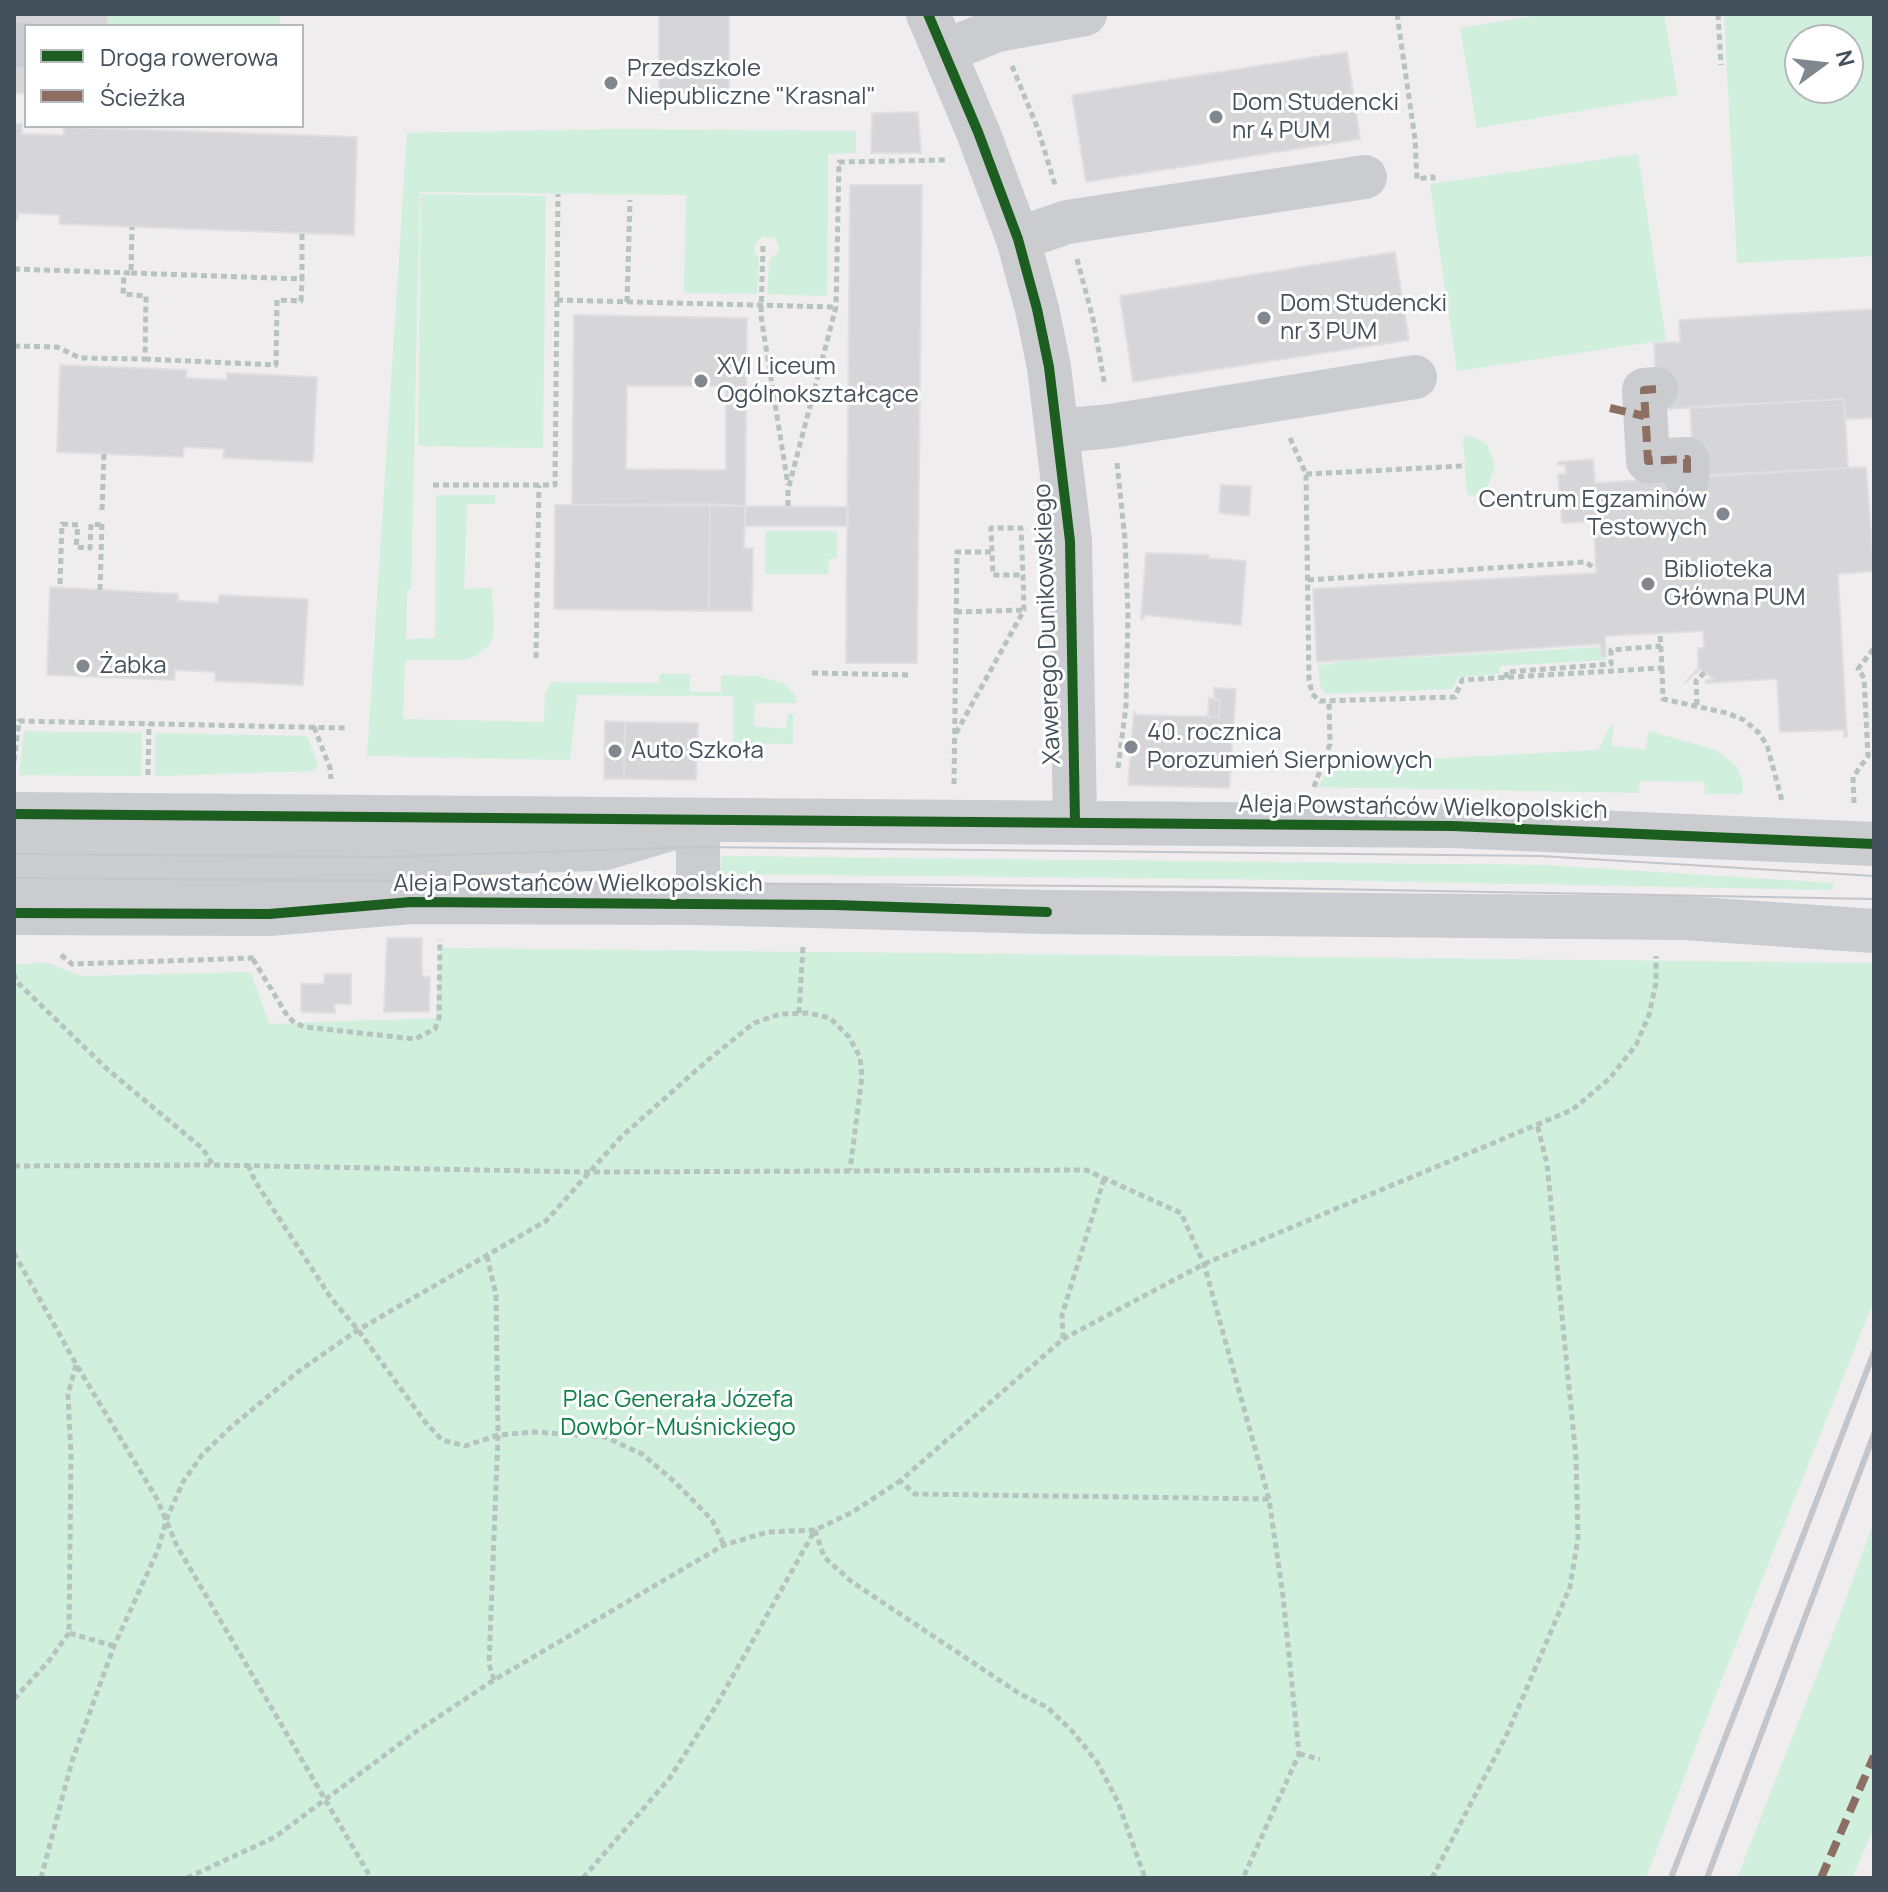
<!DOCTYPE html>
<html>
<head>
<meta charset="utf-8">
<style>
  body { margin:0 }
  #map { position:relative; width:1888px; height:1892px; overflow:hidden; background:#efeded; font-family:Manrope,sans-serif }
  canvas { display:block }
  .frame { position:absolute; inset:0; border:16px solid #44505b; pointer-events:none }
  .legend { position:absolute; left:24px; top:24px; width:280px; height:104px; box-sizing:border-box; background:#fff; border:2px solid #b4b9bd; margin:0; padding:10px 14px; list-style:none; font-size:24px; color:#44505b }
  .legend li { display:flex; align-items:center; gap:16px; height:40px }
  .legend b { width:40px; border:2px solid #b4b9bd }
  .north { position:absolute; left:1784px; top:24px; width:80px; height:80px; box-sizing:border-box; background:#fff; border:2px solid #b4b9bd; border-radius:50%; rotate:75deg; font-size:22px; font-weight:700; line-height:32px; text-align:center; color:#44505b }
  .north::after { content:''; display:block; margin:auto; width:28px; height:36px; background:#80878e; clip-path:polygon(50% 0,100% 100%,50% 72%,0 100%) }
</style>
</head>
<body>
<div id="map">
<canvas width="1888" height="1892"></canvas>
<div class="frame"></div>
<ul class="legend">
<li><b style="height:10px;background:#1b5e20"></b>Droga rowerowa</li>
<li><b style="height:10px;background:#8d6e63"></b>Ścieżka</li>
</ul>
<div class="north">N</div>
</div>
<script>
const c = document.querySelector('canvas').getContext('2d');
c.lineJoin = 'round';
function fillPath(path, color) { c.fillStyle = color; c.fill(path, 'evenodd'); }
const toPath = rows => new Path2D(rows.map(r => 'M' + r).join(''));
function strokePath(path, color, width, dash) { c.strokeStyle = color; c.lineWidth = width; c.lineCap = dash ? 'butt' : 'round'; c.setLineDash(dash || []); c.stroke(path); }
function write(font, color, halo, rows, align = 'center') {
  c.font = font + ' Manrope,sans-serif'; c.lineWidth = 6; c.setLineDash([]); c.textBaseline = 'middle'; c.strokeStyle = halo; c.fillStyle = color; for (const [text, x, y, turn = 0] of rows) {
    c.save(); c.translate(x, y); c.rotate((+turn || 0) * Math.PI / 180); c.textAlign = isNaN(turn) ? turn : align; if (halo) c.strokeText(text, 0, 0); c.fillText(text, 0, 0); c.restore();
  }
}
fillPath(toPath([
  [108,14,280,14,280,26,107,26],
  [1545,14,1664,14,1678,95,1477,128,1460,28],
  [1724,14,1874,14,1874,256,1737,263],
  [1800,40,1848,40,1848,88,1800,88],
  [618,129,856,131,856,153,828,154,827,296,767,294,769,260,778,253,779,247,776,239,763,236,754,245,755,254,759,258,757,294,684,293,686,195,420,192,411,590,407,590,406,639,435,638,436,495,495,495,495,504,467,504,464,589,492,588,494,630,491,643,476,656,465,660,405,660,403,719,544,722,545,694,551,682,659,683,660,674,690,674,690,692,721,692,721,675,757,676,784,683,793,693,797,703,755,703,754,726,786,729,788,714,793,714,793,744,733,743,733,696,577,695,570,760,367,756,407,133],
  [1638,154,1666,340,1457,371,1430,184],
  [421,194,546,196,543,448,418,446],
  [1465,436,1477,438,1487,445,1495,465,1488,486,1474,496,1467,494,1463,438],
  [765,531,837,531,837,558,829,559,828,574,765,574],
  [1602,647,1606,660,1500,666,1499,674,1458,677,1452,689,1326,694,1320,686,1318,665,1333,664,1334,662],
  [1611,725,1614,725,1611,745,1645,750,1649,731,1716,750,1737,767,1743,782,1742,794,1705,794,1704,782,1640,781,1639,793,1318,787,1332,764,1598,750],
  [24,731,142,733,141,776,19,775],
  [155,733,307,736,318,764,314,771,155,776],
  [721,856,1546,865,1833,883,1833,890,1319,880,720,874],
  [440,948,1874,963,1874,1300,1712,1704,1646,1878,14,1878,14,965,45,962,82,976,251,972,269,1024,436,1018],
  [1874,1521,1874,1827,1852,1878,1737,1878,1838,1621]
]), '#d0efdc');
const building = toPath([
  [14,14,108,14,107,26,14,26,14,14],
  [659,14,729,14,729,94,659,93,659,14],
  [1347,52,1360,139,1086,182,1072,95,1347,52],
  [14,64,26,65,26,94,14,93,14,64],
  [918,112,921,153,871,153,872,113,918,112],
  [14,124,22,124,22,134,64,135,63,127,357,137,354,235,59,224,60,215,18,213,18,220,14,220,14,124],
  [850,185,922,185,917,663,846,663,850,185],
  [1395,252,1409,340,1133,382,1120,296,1395,252],
  [1874,309,1874,418,1845,419,1844,399,1653,410,1657,407,1654,343,1680,342,1679,320,1874,309],
  [574,315,747,318,745,506,572,505,574,315],
  [627,386,726,386,726,470,626,469,627,386],
  [60,365,187,370,186,378,227,380,227,373,317,377,313,462,223,458,224,449,184,447,183,457,57,452,60,365],
  [1844,399,1848,468,1694,476,1690,407,1844,399],
  [1593,459,1595,483,1866,467,1874,571,1838,574,1847,736,1844,737,1844,730,1780,732,1777,679,1706,683,1706,680,1714,679,1700,669,1685,683,1698,668,1698,648,1704,648,1703,631,1605,636,1606,656,1602,656,1600,644,1317,662,1313,589,1596,573,1594,521,1562,523,1558,474,1566,474,1565,465,1558,465,1558,462,1593,459],
  [1221,485,1251,486,1249,516,1219,513,1221,485],
  [710,504,745,506,744,548,753,548,752,611,709,611,710,504],
  [710,504,709,611,554,609,555,505,710,504],
  [745,506,848,507,848,526,745,526,745,506],
  [1146,553,1209,555,1208,558,1246,561,1241,625,1144,615,1144,619,1141,619,1146,553],
  [50,587,178,594,178,601,218,603,219,595,308,599,303,685,215,681,215,672,175,670,174,680,47,675,50,587],
  [1214,688,1236,689,1229,788,1128,785,1134,712,1137,715,1219,717,1220,700,1214,700,1214,688],
  [1209,698,1220,700,1219,717,1208,717,1209,698],
  [605,721,625,722,624,779,604,779,605,721],
  [625,722,698,723,696,780,624,779,625,722],
  [387,938,422,938,422,976,430,977,429,1012,384,1012,387,938],
  [324,974,351,974,351,1004,334,1004,335,1013,301,1012,301,984,324,984,324,974]
]);
fillPath(building, '#d6d5d7');
strokePath(building, '#e0dfe0', 2);
strokePath(toPath([
  [1397,14,1415,139,1417,179,1433,177,1433,181],
  [1718,14,1721,65],
  [1012,66,1038,129,1055,185],
  [763,246,761,316,788,485],
  [1077,259,1093,319,1105,386],
  [14,269,131,273,132,227],
  [131,273,302,279,302,233],
  [557,300,836,307],
  [627,302,630,200],
  [14,346,57,347,80,358,145,359,146,296,123,294,124,273],
  [145,359,276,365,277,300,301,301,302,279],
  [1290,438,1306,474,1309,679,1312,694,1320,701,1455,697,1462,680,1662,668,1660,633],
  [1117,463,1125,540,1128,614,1126,706,1118,768],
  [1306,474,1463,466],
  [433,485,555,485,558,194],
  [788,506,788,490,836,307,839,162,945,160],
  [102,510,104,454],
  [1308,580,1585,562,1595,568],
  [60,584,62,524,78,525,76,547,90,548,91,524,102,525],
  [100,590,102,521],
  [956,612,1023,610],
  [536,658,539,485],
  [1662,668,1663,699,1727,713,1744,720,1758,732,1767,745,1782,801],
  [812,673,912,675],
  [1507,678,1506,672,1611,664,1611,650,1661,646],
  [1697,705,1696,681,1705,672],
  [314,727,330,768,331,779],
  [956,733,1024,610,1023,575,1021,528,991,528,993,575,1023,575],
  [14,761,19,721,346,728],
  [148,775,149,724],
  [954,784,957,552,992,552],
  [1314,787,1330,744,1329,702],
  [1854,803,1853,777,1868,756,1864,678,1858,669,1874,648],
  [61,955,72,964,255,958],
  [253,959,288,1017,295,1023,305,1027,415,1039,435,1029,439,1018,440,940],
  [14,974,16,981,107,1069,203,1149,213,1165],
  [799,1013,803,946],
  [248,1165,255,1181,331,1298,358,1330,426,1423,442,1440,465,1446,498,1435,535,1432,605,1437,642,1454,676,1483,712,1520,724,1545],
  [14,1166,213,1165,590,1172,1086,1170,1181,1213,1204,1264,1269,1499,1283,1596,1299,1754,1243,1878],
  [1104,1179,1062,1315,1063,1339,900,1481,915,1494,1269,1499],
  [14,1253,76,1364,157,1499,177,1546,371,1878],
  [487,1256,496,1295,498,1435,489,1664,494,1680],
  [1063,1339,1204,1264,1572,1110,1610,1078,1636,1045,1649,1015,1656,983,1656,956],
  [76,1365,68,1394,71,1456,69,1633,114,1646],
  [14,1699,48,1662,69,1633],
  [1299,1754,1320,1759],
  [41,1878,72,1761,114,1646,158,1550,166,1520,183,1482,202,1455,231,1427,299,1371,358,1330,546,1221,620,1138,709,1059,754,1023,780,1014,809,1013,830,1018,849,1037,860,1057,862,1077,850,1170],
  [187,1878,275,1837,417,1731,494,1680,724,1545,768,1532,815,1530,851,1513,900,1481],
  [583,1878,669,1779,716,1706,815,1530,824,1557,852,1582,1020,1694,1047,1707,1073,1732,1097,1762,1118,1802,1145,1878],
  [1432,1878,1508,1732,1570,1587,1578,1538,1576,1458,1547,1164,1537,1124]
]), '#b6c3bf', 5, [6, 4]);
strokePath(toPath([
  [928,14,978,132,1018,239,1037,309,1049,367,1070,541,1075,822],
  [14,45,26,45],
  [946,51,997,30,1085,14],
  [1018,239,1067,222,1365,177],
  [1656,389,1644,390,1648,461,1687,459,1687,479],
  [1058,431,1111,426,1415,377],
  [14,814,1453,826,1874,844],
  [14,854,356,857,593,849,606,848,698,821,698,903,671,898],
  [14,878,376,881],
  [14,913,269,914,411,902,698,903,1047,912,1685,918,1874,931]
]), '#cacccf', 44);
strokePath(toPath([
  [14,854,384,857,698,847,1540,856,1874,876],
  [14,878,1218,887,1874,899]
]), '#c3c5c8', 2);
strokePath(toPath([
  [1671,1878,1874,1352],
  [1707,1878,1874,1434]
]), '#c3c5c8', 6);
strokePath(toPath([
  [1656,389,1644,390,1648,461,1687,459,1687,479],
  [1610,408,1644,416],
  [1821,1878,1874,1756]
]), '#8d6e63', 8, [16, 8]);
strokePath(toPath([
  [928,14,978,132,1018,239,1037,309,1049,367,1070,541,1075,822],
  [14,814,1453,826,1874,844],
  [14,913,269,914,411,902,835,905,1047,912]
]), '#1b5e20', 10);
for (const [x, y, r, color] of [
  [611,83,8,"#80878e"],
  [1216,117,8,"#80878e"],
  [1264,318,8,"#80878e"],
  [701,381,8,"#80878e"],
  [1723,514,8,"#80878e"],
  [1648,584,8,"#80878e"],
  [83,666,8,"#80878e"],
  [1131,747,8,"#80878e"],
  [615,751,8,"#80878e"]
]) { const dot = new Path2D(); dot.arc(x, y, r, 0, 2 * Math.PI); c.fillStyle = color; c.fill(dot); strokePath(dot, '#fff', 3); }
write('24px', '#44505b', '#fff', [
  ["Przedszkole",627,69],
  ["Niepubliczne \"Krasnal\"",627,97],
  ["Dom Studencki",1232,103],
  ["nr 4 PUM",1232,131],
  ["Dom Studencki",1280,304],
  ["nr 3 PUM",1280,332],
  ["XVI Liceum",717,367],
  ["Ogólnokształcące",717,395],
  ["Centrum Egzaminów",1707,500,"right"],
  ["Testowych",1707,528,"right"],
  ["Biblioteka",1664,570],
  ["Główna PUM",1664,598],
  ["Żabka",99,666],
  ["40. rocznica",1147,733],
  ["Porozumień Sierpniowych",1147,761],
  ["Auto Szkoła",631,751]
], 'left');
write('24px', '#44505b', '#fff', [
  ["Xawerego Dunikowskiego",1048,624,-92],
  ["Aleja Powstańców Wielkopolskich",1423,808,1],
  ["Aleja Powstańców Wielkopolskich",578,884]
]);
write('24px', '#12804a', '#fff', [
  ["Plac Generała Józefa",678,1400],
  ["Dowbór-Muśnickiego",678,1428]
]);
</script>
</body>
</html>
